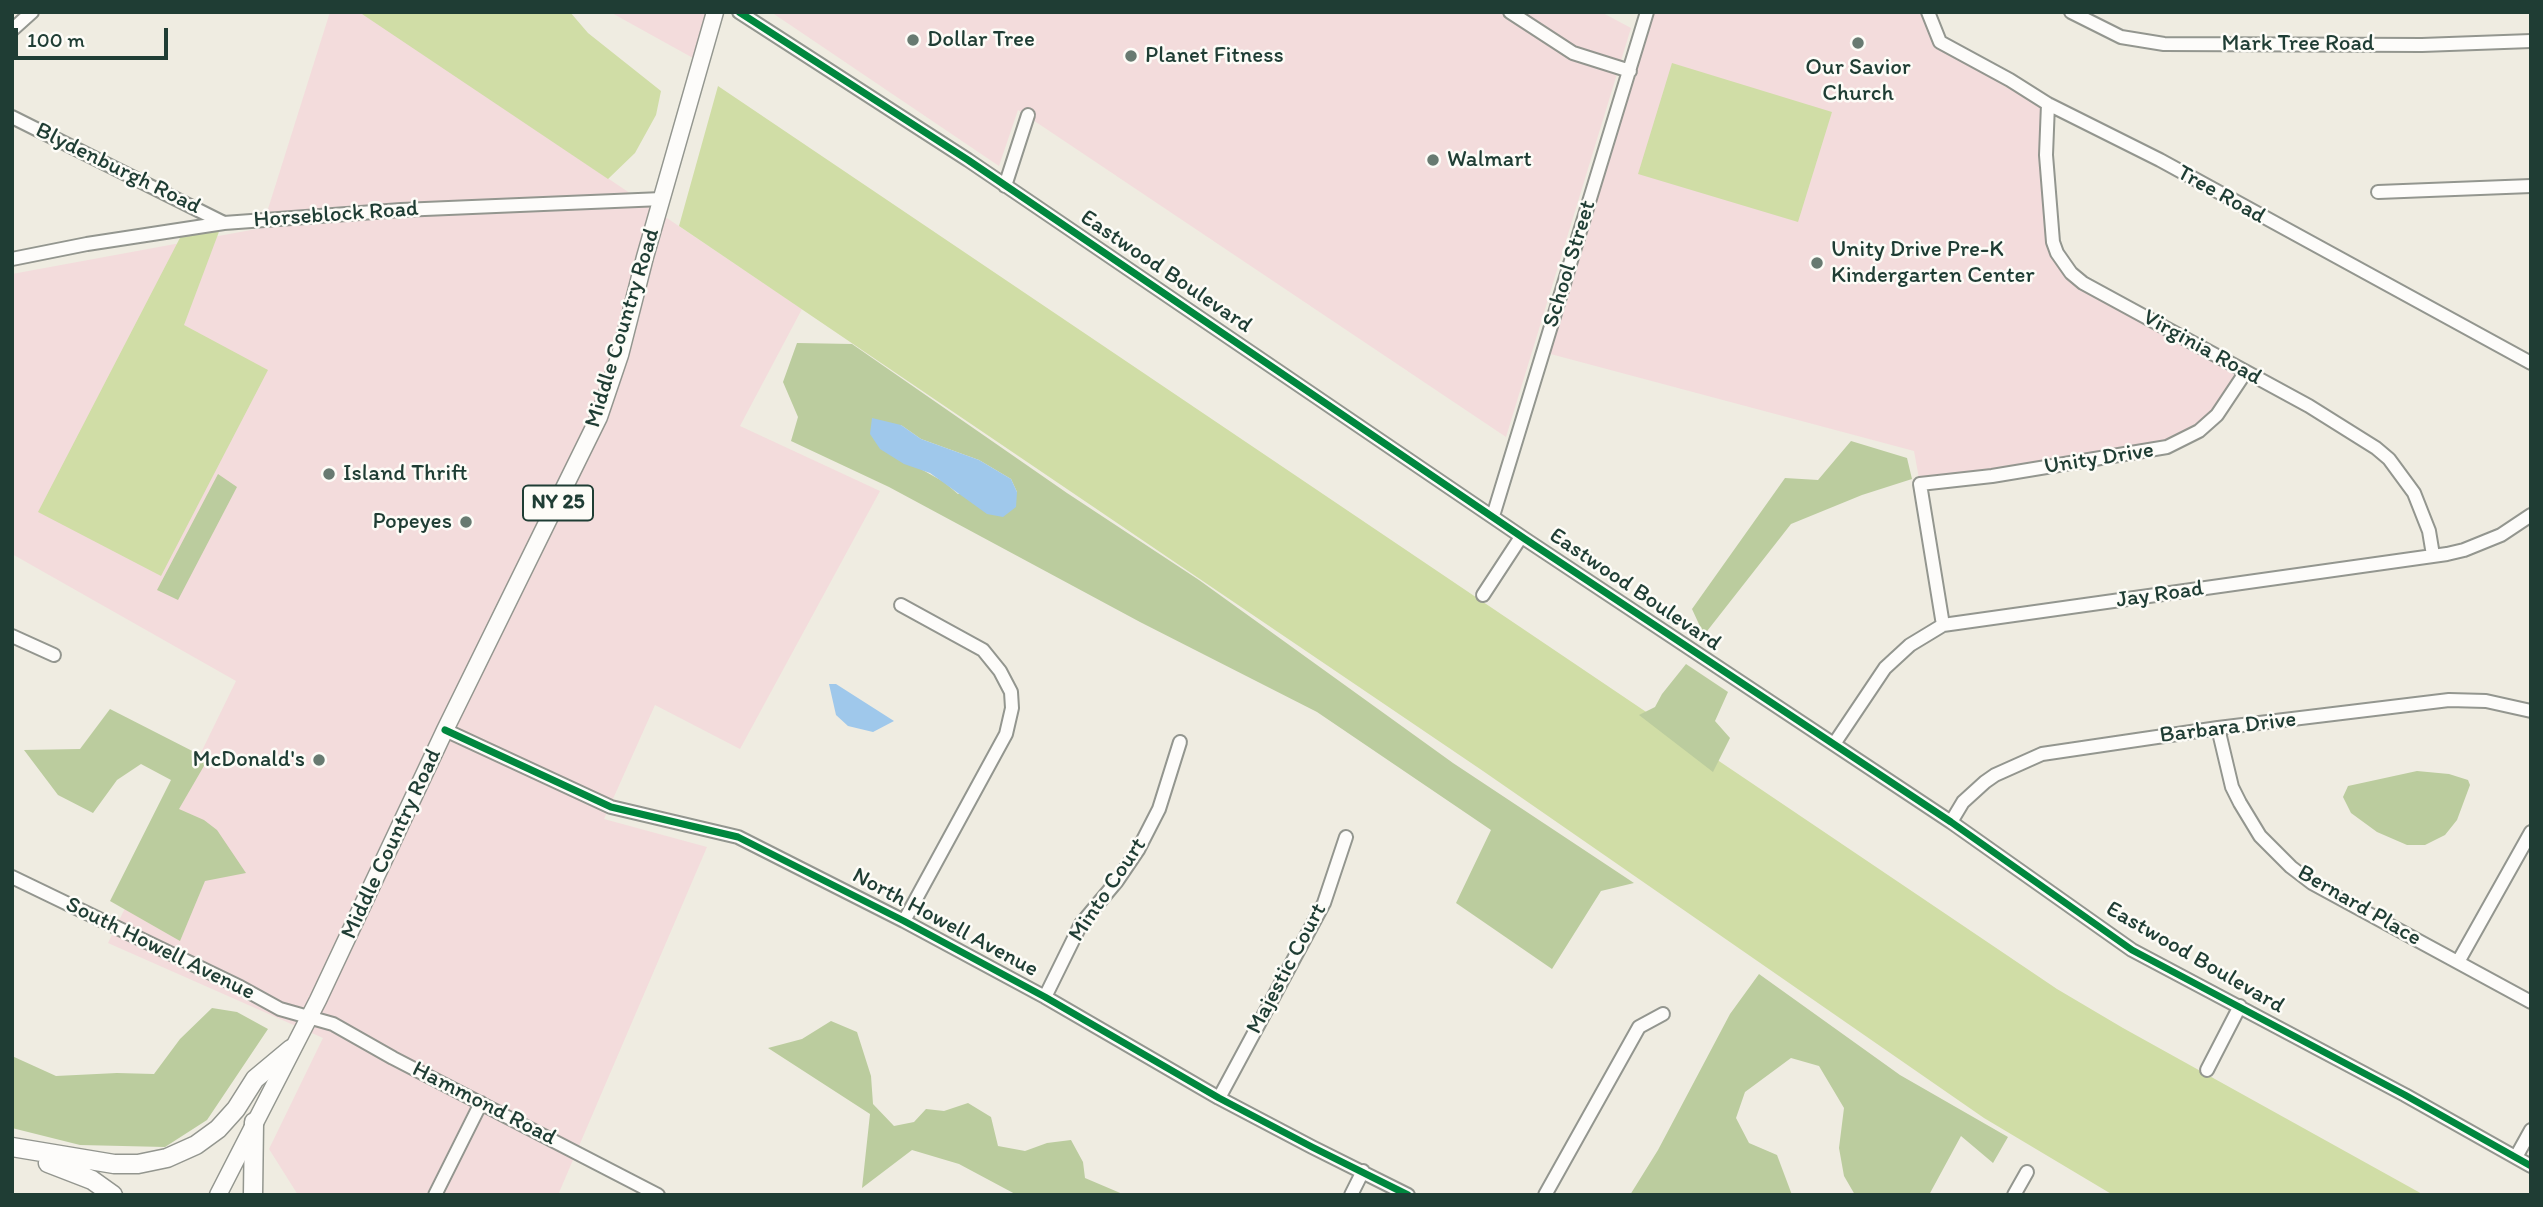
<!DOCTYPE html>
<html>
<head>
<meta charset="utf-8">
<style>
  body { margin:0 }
  #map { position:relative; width:2543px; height:1207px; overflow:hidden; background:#efece1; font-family:Itim,sans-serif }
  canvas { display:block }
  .frame { position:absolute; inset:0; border:14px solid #1f3d34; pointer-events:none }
  .scale { position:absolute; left:14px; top:28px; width:154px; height:32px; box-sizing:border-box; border:4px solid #1f3d34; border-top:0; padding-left:9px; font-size:21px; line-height:24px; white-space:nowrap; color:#1f3d34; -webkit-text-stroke:5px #fdfcf7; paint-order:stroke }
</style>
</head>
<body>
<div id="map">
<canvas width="2543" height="1207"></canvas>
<div class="frame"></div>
<div class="scale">100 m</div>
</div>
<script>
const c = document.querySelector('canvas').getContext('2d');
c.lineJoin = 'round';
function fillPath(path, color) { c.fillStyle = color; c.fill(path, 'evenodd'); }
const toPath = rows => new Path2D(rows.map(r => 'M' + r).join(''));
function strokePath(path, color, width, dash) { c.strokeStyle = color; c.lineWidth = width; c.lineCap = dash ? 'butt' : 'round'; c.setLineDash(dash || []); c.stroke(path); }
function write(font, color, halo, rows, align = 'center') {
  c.font = font + ' Itim,sans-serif'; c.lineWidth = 5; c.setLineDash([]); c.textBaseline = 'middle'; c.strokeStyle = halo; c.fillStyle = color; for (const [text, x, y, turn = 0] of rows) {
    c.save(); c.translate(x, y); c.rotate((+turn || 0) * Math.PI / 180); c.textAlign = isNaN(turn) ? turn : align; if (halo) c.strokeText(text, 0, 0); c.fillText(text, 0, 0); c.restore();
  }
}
fillPath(toPath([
  [330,12,361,12,802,309,740,426,880,491,740,749,655,705,604,819,707,847,558,1195,298,1195,269,1149,323,1038,108,943,236,681,12,554,12,274,262,228],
  [610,12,715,12,702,63],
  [771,12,1601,12,1631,28,1506,437,1018,110,999,166],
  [1647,12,1928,12,1940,42,2048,104,2053,242,2071,273,2245,373,2234,393,2189,437,1920,484,1914,451,1543,352]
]), '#f3dcdc');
fillPath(toPath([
  [359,12,570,12,588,33,661,91,656,115,635,153,608,179],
  [1672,63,1832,112,1798,222,1638,174],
  [718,86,2057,989,2123,1028,2424,1195,2113,1195,1984,1118,1483,771,679,226],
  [220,229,184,325,268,370,161,576,38,512,183,232]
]), '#d0dda6');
fillPath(toPath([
  [797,343,852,344,1067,493,1199,580,1453,763,1634,883,1601,891,1552,969,1456,903,1491,830,1317,712,1140,622,889,487,791,441,798,417,783,382],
  [901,425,921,439,979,460,1011,479,1017,492,958,494,944,482,919,468],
  [1851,441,1907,458,1912,479,1862,495,1791,524,1704,635,1692,609,1785,478,1818,480],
  [218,474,237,487,178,600,157,590],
  [1686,664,1728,692,1715,721,1730,738,1713,772,1639,715,1655,707,1662,694],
  [110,709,208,759,179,809,204,820,217,830,246,873,205,881,180,941,110,901,171,780,141,764,117,780,93,813,58,795,24,750,80,749],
  [2417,771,2449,774,2468,780,2470,785,2457,820,2445,835,2425,845,2407,845,2377,832,2351,813,2343,797,2348,786],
  [1759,974,1900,1075,2008,1137,1993,1163,1961,1136,1929,1195,1855,1195,1844,1176,1839,1148,1844,1108,1819,1066,1791,1058,1745,1092,1736,1118,1749,1143,1777,1155,1792,1195,1630,1195,1658,1150,1730,1014],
  [212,1008,237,1012,268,1029,207,1120,165,1147,80,1145,12,1128,12,1056,56,1076,117,1073,154,1074,180,1039],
  [831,1021,857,1032,871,1076,873,1104,894,1126,914,1122,926,1109,944,1111,968,1103,991,1117,998,1146,1025,1151,1047,1143,1071,1140,1083,1162,1085,1178,1125,1195,1017,1195,959,1164,912,1150,862,1188,870,1114,768,1048,802,1039]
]), '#bbcc9e');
fillPath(toPath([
  [872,418,901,425,921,439,979,460,1011,479,1017,492,1016,507,1003,517,987,514,930,473,904,464,880,449,870,434],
  [829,684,836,684,894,721,873,732,848,726,836,715]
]), '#9fc8eb');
const minor = toPath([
  [739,12,968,160,1525,539,1951,822,2132,950,2405,1095,2531,1166],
  [1510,12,1573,53,1630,71],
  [1928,12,1940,42,2010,80,2048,104,2160,160,2531,363],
  [2071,12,2121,37,2164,44,2422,45,2531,41],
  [12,30,32,12],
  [2048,104,2046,155,2053,242,2057,253,2071,273,2083,283,2309,406,2376,448,2389,459,2414,493,2429,531,2433,555],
  [12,117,224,223],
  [1005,186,1028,115],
  [2378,192,2531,186],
  [12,259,87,244,224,223,401,210,662,199],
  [1493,516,1647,12],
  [1483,595,1521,537],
  [901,605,983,650,1000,671,1011,692,1012,708,1006,734,904,921],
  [1943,625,1920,484,1992,476,2167,447,2199,431,2217,415,2245,373],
  [12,636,54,655],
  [2218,728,2232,787,2240,803,2260,836,2291,867,2312,883,2531,1002],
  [445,730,611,807,738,837,904,921,1045,997,1219,1098,1312,1147,1408,1195],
  [1834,744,1885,668,1910,645,1943,625,2447,554,2464,550,2501,535,2531,515],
  [1951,822,1963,802,1985,782,1995,775,2042,754,2218,728,2449,700,2486,701,2531,711],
  [12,877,240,987,280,1009,333,1024,393,1058,658,1195],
  [2458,962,2531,832],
  [1045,997,1081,924,1117,881,1138,850,1159,809,1180,742],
  [2207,1070,2240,1006],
  [1219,1098,1324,903,1346,837],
  [2516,1157,2531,1130],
  [435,1195,481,1103],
  [1351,1195,1363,1171],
  [1545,1195,1639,1027,1663,1014],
  [2014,1195,2027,1172]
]);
const major = toPath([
  [218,1195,318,1000,445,730,599,417,620,355,645,257,715,12]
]);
const highway = toPath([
  [12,1147,114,1164,138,1164,167,1158,196,1145,218,1129,236,1109,255,1079,291,1049],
  [48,1163,92,1180,113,1195],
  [253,1195,254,1122]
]);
strokePath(minor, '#93968f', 16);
strokePath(major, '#93968f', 19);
strokePath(highway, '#93968f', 21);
strokePath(minor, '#fdfcfa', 12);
strokePath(major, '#fdfcfa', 16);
strokePath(highway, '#fdfcfa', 18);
strokePath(toPath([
  [739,12,968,160,1525,539,1951,822,2132,950,2405,1095,2531,1166],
  [445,730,611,807,738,837,904,921,1045,997,1219,1098,1312,1147,1408,1195]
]), '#00873e', 7);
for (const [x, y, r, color] of [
  [913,40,7,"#687a71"],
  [1858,43,7,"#687a71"],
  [1131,56,7,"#687a71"],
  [1433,160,7,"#687a71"],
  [1817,263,7,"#687a71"],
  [329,474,7,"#687a71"],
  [466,522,7,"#687a71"],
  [319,760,7,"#687a71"]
]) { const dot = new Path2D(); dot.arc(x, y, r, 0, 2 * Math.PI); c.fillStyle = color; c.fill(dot); strokePath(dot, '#fdfcf7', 2.5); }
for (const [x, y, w] of [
  [558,503,70]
]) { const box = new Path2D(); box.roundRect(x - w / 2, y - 17.5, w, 35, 5); c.fillStyle = '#fdfcf7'; c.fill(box); strokePath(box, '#1f3d34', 2); }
write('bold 21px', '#1f3d34', null, [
  ["NY 25",558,503]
]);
write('23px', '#1f3d34', '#fdfcf7', [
  ["Dollar Tree",927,40],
  ["Planet Fitness",1145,56],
  ["Our Savior",1858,68,"center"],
  ["Church",1858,94,"center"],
  ["Walmart",1447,160],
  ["Unity Drive Pre-K",1831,250],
  ["Kindergarten Center",1831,276],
  ["Island Thrift",343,474],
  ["Popeyes",452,522,"right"],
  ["McDonald's",305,760,"right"]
], 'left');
write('23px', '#1f3d34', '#fdfcf7', [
  ["Mark Tree Road",2298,44],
  ["Blydenburgh Road",118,169,26],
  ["Tree Road",2221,195,29],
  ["Horseblock Road",336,215,-4],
  ["School Street",1570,264,-73],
  ["Eastwood Boulevard",1166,272,34],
  ["Middle Country Road",623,328,-73],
  ["Virginia Road",2202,348,29],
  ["Unity Drive",2099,459,-9],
  ["Eastwood Boulevard",1635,590,34],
  ["Jay Road",2160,595,-8],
  ["Barbara Drive",2228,728,-7],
  ["Middle Country Road",392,844,-65],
  ["Minto Court",1108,890,-56],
  ["Bernard Place",2359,906,30],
  ["North Howell Avenue",945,923,28],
  ["South Howell Avenue",160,949,26],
  ["Eastwood Boulevard",2195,958,30],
  ["Majestic Court",1287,969,-62],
  ["Hammond Road",484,1104,27]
]);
</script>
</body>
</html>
